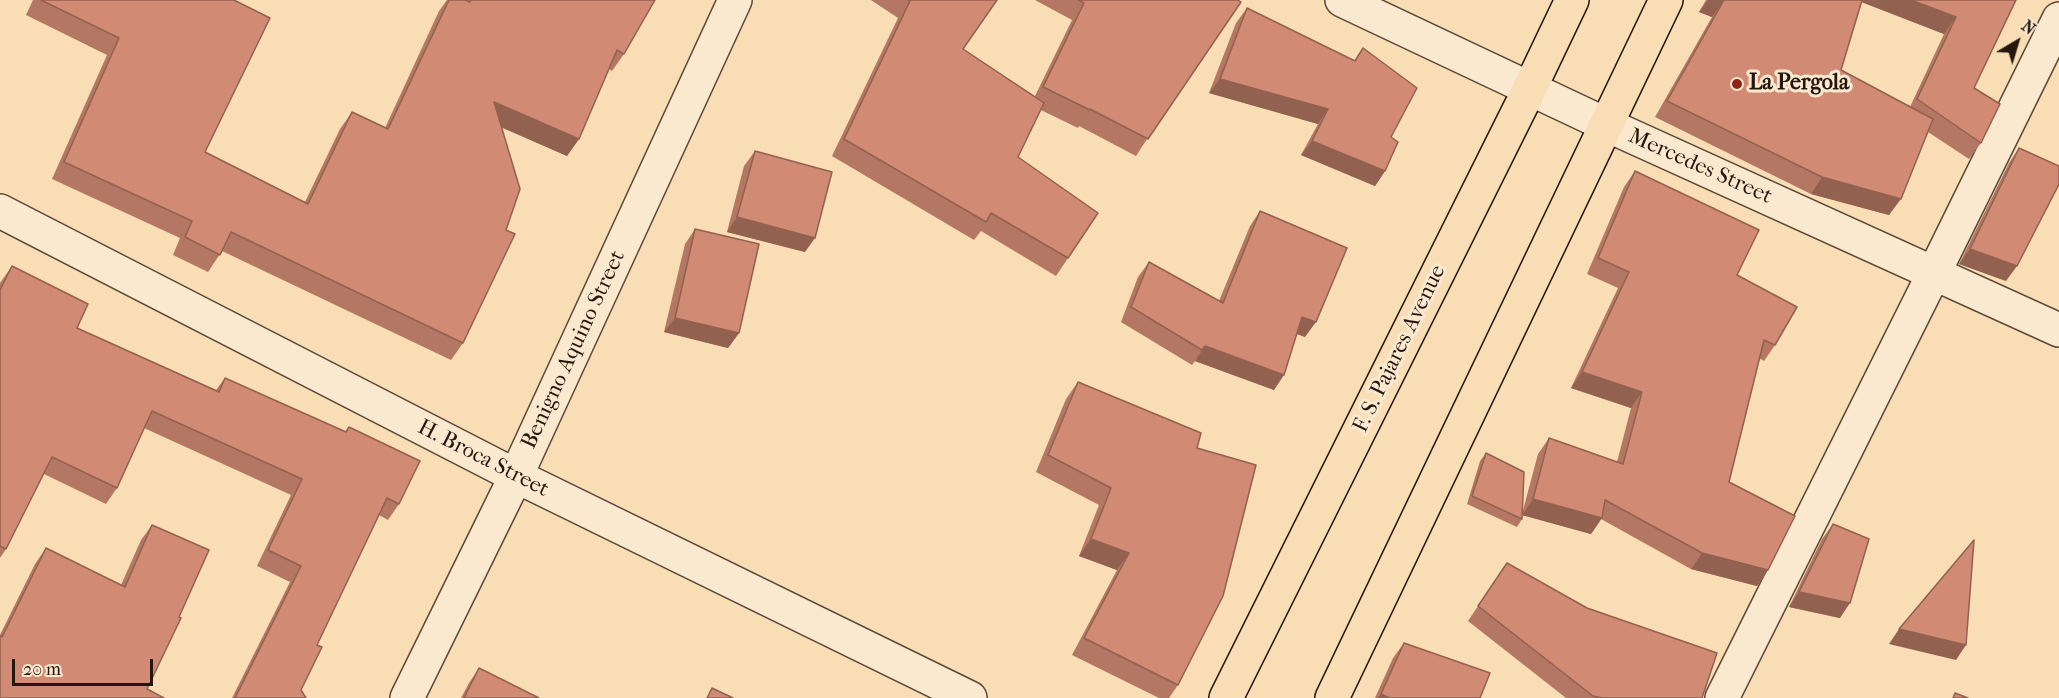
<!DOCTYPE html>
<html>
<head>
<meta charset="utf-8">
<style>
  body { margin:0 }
  #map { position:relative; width:2059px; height:698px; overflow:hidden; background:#f8ddb5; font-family:"IM FELL French Canon",serif }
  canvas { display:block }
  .north { position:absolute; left:1987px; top:12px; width:60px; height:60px; -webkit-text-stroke:4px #fae9cf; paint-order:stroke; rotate:38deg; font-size:16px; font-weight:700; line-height:24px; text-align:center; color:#25170e }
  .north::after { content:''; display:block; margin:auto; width:21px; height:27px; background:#25170e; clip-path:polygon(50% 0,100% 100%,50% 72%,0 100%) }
  .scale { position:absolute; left:12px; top:659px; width:141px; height:27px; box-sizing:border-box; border:3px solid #25170e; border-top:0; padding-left:8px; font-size:18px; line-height:21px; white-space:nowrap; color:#25170e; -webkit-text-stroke:4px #fae9cf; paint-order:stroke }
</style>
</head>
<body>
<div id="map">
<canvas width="2059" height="698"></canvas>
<div class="north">N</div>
<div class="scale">20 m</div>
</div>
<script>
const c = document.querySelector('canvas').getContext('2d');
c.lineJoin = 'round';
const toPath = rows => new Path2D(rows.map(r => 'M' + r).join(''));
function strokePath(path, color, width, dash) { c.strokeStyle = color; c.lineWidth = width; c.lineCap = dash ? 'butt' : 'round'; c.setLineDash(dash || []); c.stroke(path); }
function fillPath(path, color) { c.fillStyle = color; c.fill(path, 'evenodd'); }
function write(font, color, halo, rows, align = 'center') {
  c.font = font + ' "IM FELL French Canon",serif'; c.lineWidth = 6; c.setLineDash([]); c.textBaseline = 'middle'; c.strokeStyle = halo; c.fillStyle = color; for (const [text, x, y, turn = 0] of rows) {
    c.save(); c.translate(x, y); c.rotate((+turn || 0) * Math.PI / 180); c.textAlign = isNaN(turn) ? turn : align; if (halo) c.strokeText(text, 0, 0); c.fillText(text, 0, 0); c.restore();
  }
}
const minor = toPath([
  [1342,0,1607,125,2059,330],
  [0,211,516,476,970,698],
  [407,698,516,476,735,0],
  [1722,698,1934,273,2059,19]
]);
const major = toPath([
  [1226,698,1530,88,1572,0],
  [1332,698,1666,0]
]);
strokePath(minor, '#5a4838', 36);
strokePath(major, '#25170e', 36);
strokePath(minor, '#fae9cf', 33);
strokePath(major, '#f8ddb5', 33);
fillPath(toPath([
  [33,0,234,0,205,152,305,202,340,129,352,112,385,128,439,11,447,0,655,0,624,54,612,71,609,69,579,139,567,156,502,127,463,343,451,360,222,251,208,272,173,255,180,238,52,179,107,55,26,15],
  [871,0,997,0,963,49,1035,96,1072,20,1035,0,1238,0,1136,156,1079,126,1078,128,1041,110,1018,157,1098,213,1056,276,981,231,974,240,832,156,898,18],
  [1706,0,2016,0,1974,88,1981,143,1969,159,1928,132,1889,215,1811,194,1655,117,1712,17,1699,12],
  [1862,2,1944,34,1910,107,1841,70],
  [1247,8,1354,61,1363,48,1391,137,1385,171,1375,186,1301,155,1318,124,1209,93,1236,23],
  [2019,148,2006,281,1959,264,2009,163],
  [755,151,805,252,727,232,744,166],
  [1635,171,1737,275,1775,345,1764,361,1759,358,1729,482,1768,570,1757,586,1691,569,1601,519,1591,534,1522,515,1522,519,1517,527,1467,504,1480,461,1486,453,1522,514,1538,454,1549,438,1617,462,1631,408,1571,388,1618,288,1587,274,1624,187],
  [1260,211,1305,337,1297,334,1274,390,1195,361,1192,365,1121,322,1138,277,1149,262,1219,301,1250,226],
  [695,229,739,333,728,348,664,332,685,244],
  [12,266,77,328,216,390,225,378,346,432,349,427,399,504,388,520,379,515,317,645,301,690,306,698,232,698,290,582,257,566,291,495,144,428,117,488,106,504,44,474,6,549,0,558,0,283],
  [1078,382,1197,448,1178,685,1169,698,1159,698,1072,655,1117,570,1079,556,1099,505,1036,472,1066,399],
  [1833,524,1840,618,1789,607,1822,539],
  [152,525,147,689,0,698,0,635,35,564,46,548,121,585,141,540],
  [1507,563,1587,608,1702,698,1566,698,1468,621],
  [1404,643,1480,698,1375,698,1393,658],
  [479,668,539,698,461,698,469,683]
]), '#b47763');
fillPath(toPath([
  [1708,0,1724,0,1712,17,1699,12],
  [1856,0,1911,0,1956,17,1944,34],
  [1220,79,1328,109,1318,124,1209,93],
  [494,102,579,139,567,156,482,119],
  [1312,141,1385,171,1375,186,1301,155],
  [1822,177,1901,199,1889,215,1811,194],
  [737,217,815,238,805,252,727,232],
  [1970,249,2017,266,2006,281,1959,264],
  [1302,317,1316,322,1305,337,1292,332],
  [675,318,739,333,728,348,664,332],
  [1205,346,1284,375,1274,390,1195,361],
  [1582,372,1642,392,1631,408,1571,388],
  [1533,499,1602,518,1591,534,1522,515],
  [1091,539,1129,553,1117,570,1079,556],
  [1702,553,1768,570,1757,586,1691,569],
  [1799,592,1850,603,1840,618,1789,607],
  [1899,629,1966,645,1956,660,1889,644],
  [1381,694,1390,698,1378,698]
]), '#926150');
const building = toPath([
  [41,0,234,0,270,18,205,152,308,204,352,112,388,129,449,0,465,0,470,2,471,0,655,0,624,54,617,50,579,139,494,102,520,189,506,230,515,234,463,343,231,232,220,255,185,237,192,221,64,162,119,38,41,0],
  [908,0,997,0,963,49,1044,103,1018,157,1098,213,1068,258,991,213,986,222,844,139,910,1,908,0],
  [1078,0,1238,0,1241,2,1148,139,1090,109,1090,110,1043,87,1084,3,1078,0],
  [1724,0,1862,0,1841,70,1933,119,1901,199,1822,177,1667,101,1724,0],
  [1911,0,2016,0,1974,88,2000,104,1981,143,1917,99,1956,17,1911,0],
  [1247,8,1355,61,1363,48,1417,88,1391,137,1398,142,1385,171,1312,141,1328,109,1220,79,1247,8],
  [2019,148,2059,166,2059,184,2017,266,1970,249,2019,148],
  [755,151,832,172,815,238,737,217,755,151],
  [1635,171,1759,230,1737,275,1797,307,1775,345,1764,340,1729,482,1795,516,1768,570,1702,553,1605,500,1602,518,1533,499,1549,438,1623,464,1642,392,1582,372,1629,272,1598,258,1635,171],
  [1260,211,1347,248,1316,322,1302,317,1284,375,1205,346,1202,350,1131,307,1149,262,1223,303,1260,211],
  [695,229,759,244,739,333,675,318,695,229],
  [12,266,88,304,77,328,219,392,225,378,346,432,349,427,420,461,399,504,387,498,317,645,322,647,301,690,306,698,235,698,301,566,268,550,302,479,152,411,117,488,52,457,6,549,0,546,0,290,12,266],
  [1078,382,1201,433,1197,448,1256,465,1223,596,1178,685,1084,638,1129,553,1091,539,1111,488,1048,455,1078,382],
  [1486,453,1524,472,1522,519,1472,496,1486,453],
  [1833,524,1869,539,1850,603,1799,592,1833,524],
  [152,525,209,550,179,617,181,618,147,689,164,698,0,698,0,636,2,637,46,548,125,587,152,525],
  [1974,540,1966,645,1899,629,1974,540],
  [1507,563,1587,608,1717,653,1702,698,1602,698,1593,696,1478,606,1507,563],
  [1404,643,1490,673,1480,698,1390,698,1381,694,1404,643],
  [479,668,539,698,464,698,479,668],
  [712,688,733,698,707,698,712,688],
  [1955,693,1968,698,1953,698,1955,693]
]);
fillPath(building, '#d18a73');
strokePath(building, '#926150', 1.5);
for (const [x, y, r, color] of [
  [1737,84,6,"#8f2418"]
]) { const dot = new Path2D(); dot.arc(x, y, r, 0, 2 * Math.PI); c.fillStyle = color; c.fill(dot); strokePath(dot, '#fae9cf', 2); }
write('bold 22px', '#25170e', '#fae9cf', [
  ["La Pergola",1749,84]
], 'left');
write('22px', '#25170e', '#fae9cf', [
  ["Mercedes Street",1700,167,24],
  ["F. S. Pajares Avenue",1400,349,-64],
  ["Benigno Aquino Street",574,350,-65],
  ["H. Broca Street",483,459,27]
]);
</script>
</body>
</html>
